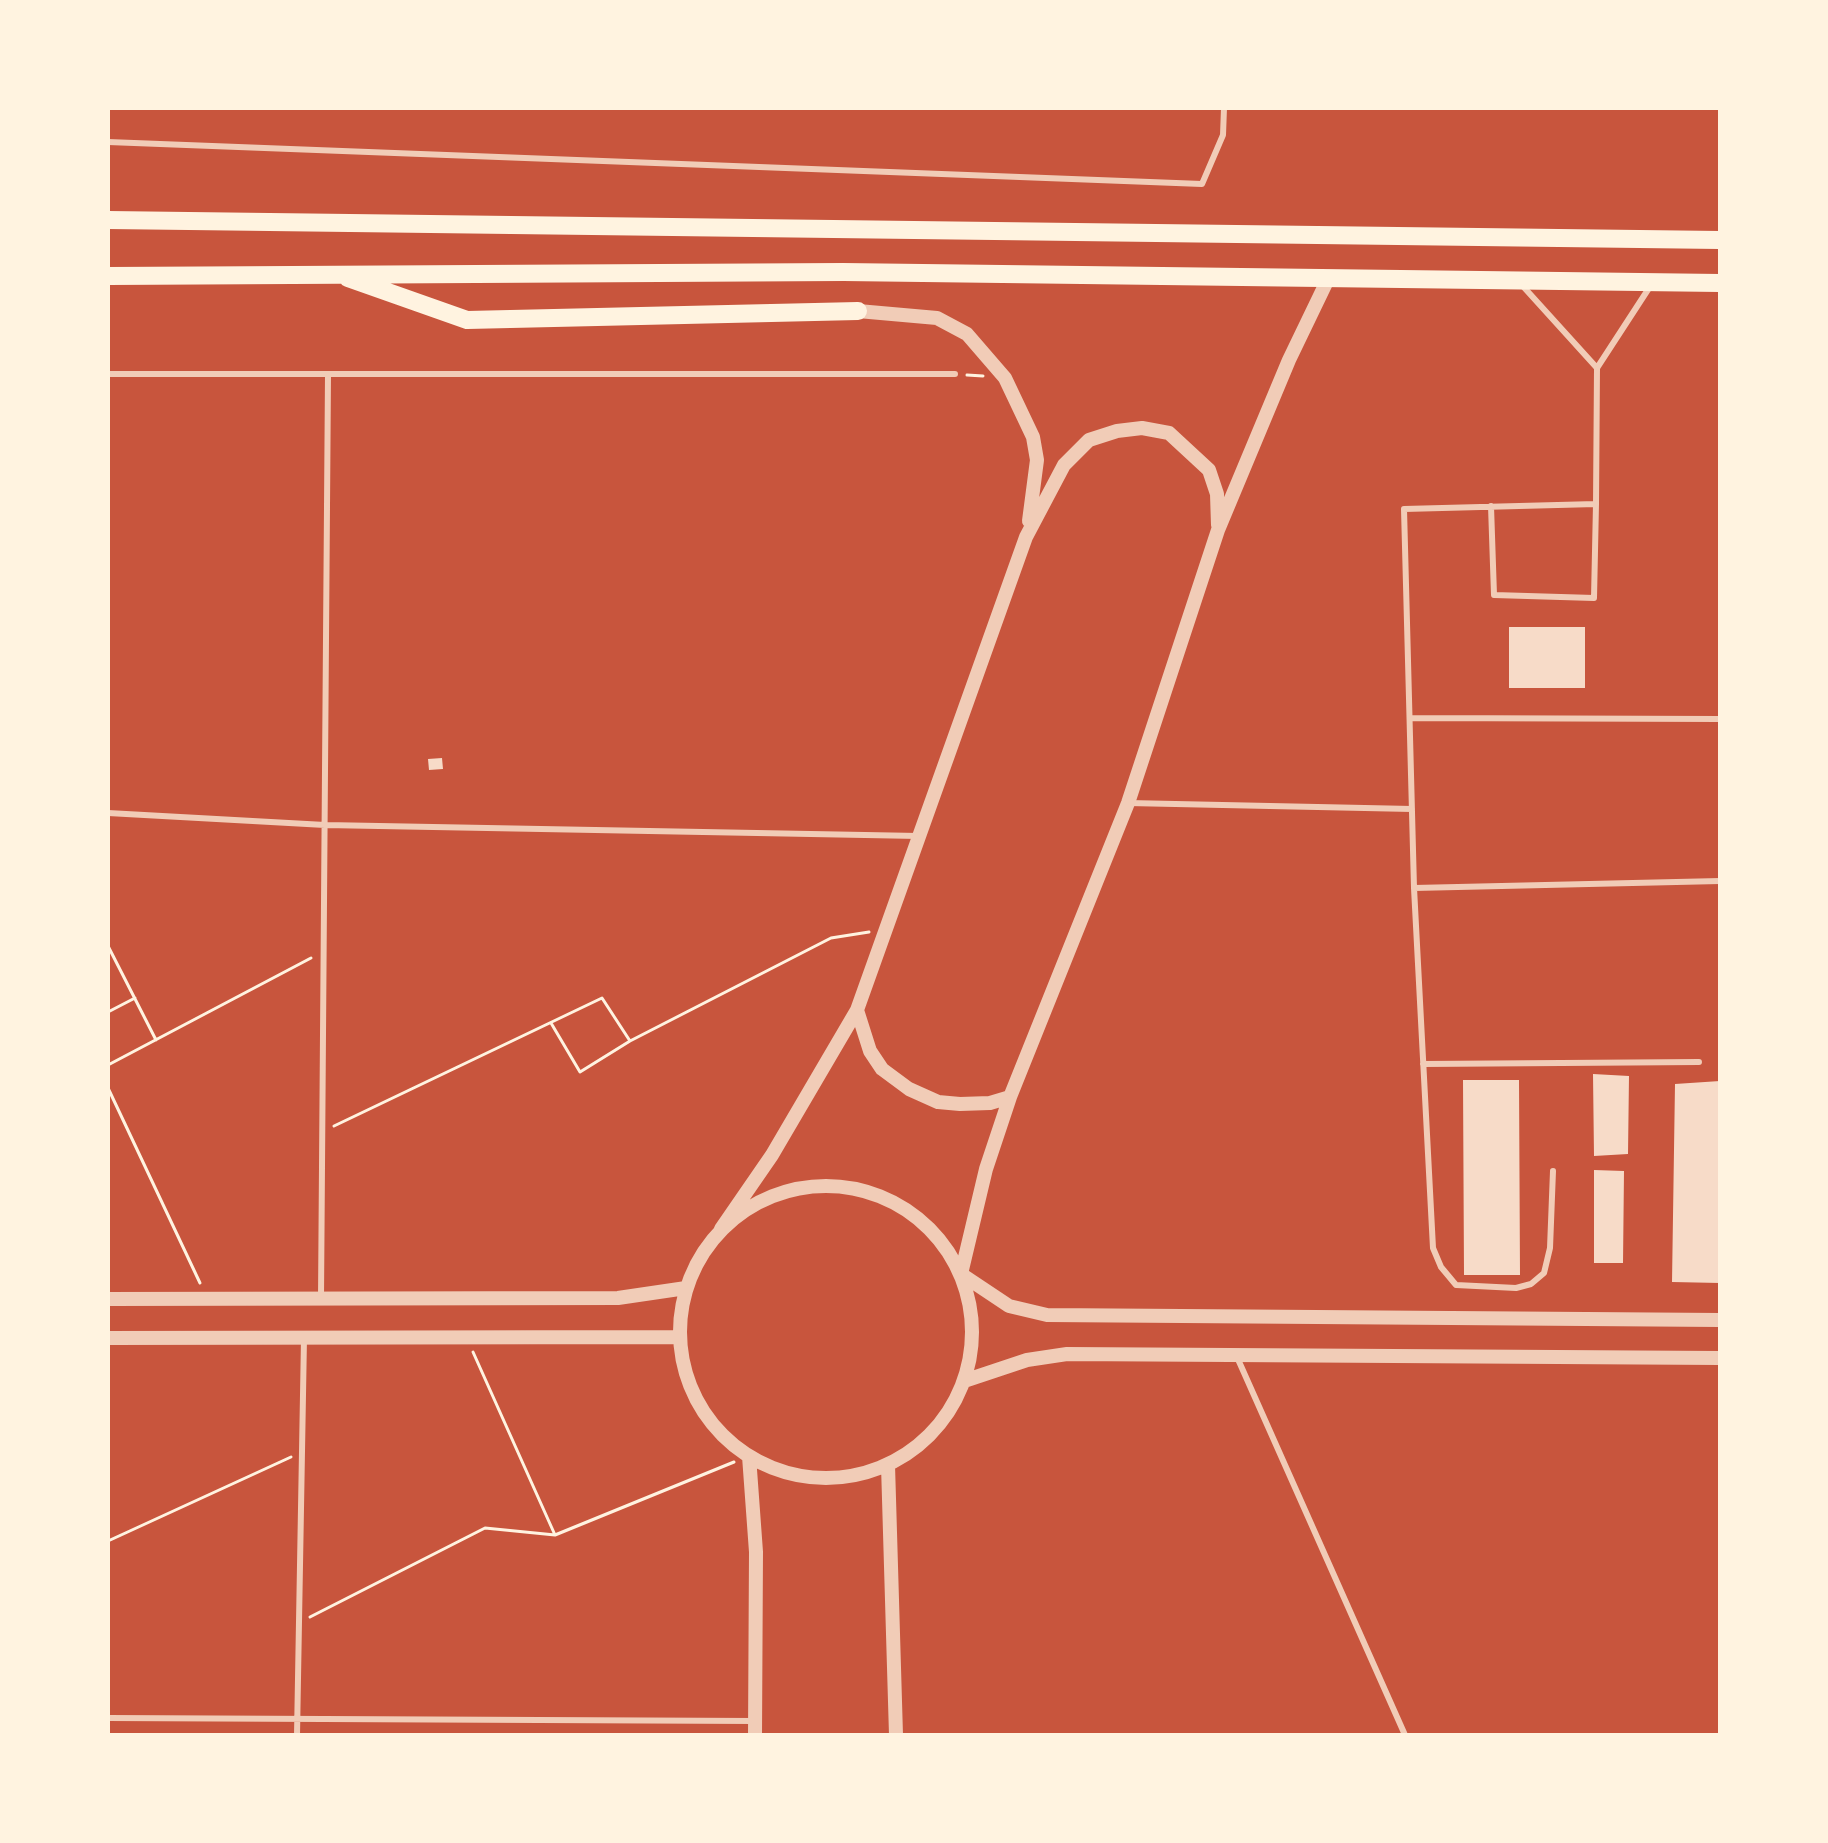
<!DOCTYPE html>
<html>
<head>
<meta charset="utf-8">
<style>
  body { margin:0 }
  #map { position:relative; width:1828px; height:1843px; overflow:hidden; background:#c8553d; font-family:Raleway,sans-serif }
  canvas { display:block }
  .frame { position:absolute; inset:0; border:110px solid #fff3e0; pointer-events:none }
</style>
</head>
<body>
<div id="map">
<canvas width="1828" height="1843"></canvas>
<div class="frame"></div>
</div>
<script>
const c = document.querySelector('canvas').getContext('2d');
c.lineJoin = 'round';
function fillPath(path, color) { c.fillStyle = color; c.fill(path, 'evenodd'); }
const toPath = rows => new Path2D(rows.map(r => 'M' + r).join(''));
function strokePath(path, color, width, dash) { c.strokeStyle = color; c.lineWidth = width; c.lineCap = dash ? 'butt' : 'round'; c.setLineDash(dash || []); c.stroke(path); }
fillPath(toPath([
  [1509,627,1585,627,1585,688,1509,688],
  [442,758,443,769,429,770,428,759],
  [1593,1074,1629,1076,1628,1154,1594,1156],
  [1463,1080,1519,1080,1520,1275,1464,1275],
  [1720,1081,1720,1283,1672,1282,1675,1084],
  [1594,1170,1624,1171,1623,1263,1594,1263]
]), '#f7dbc8');
strokePath(toPath([
  [967,375,983,376],
  [108,946,156,1040],
  [108,1012,135,998],
  [551,1023,580,1072,630,1041,831,938,869,932],
  [108,1065,311,958],
  [108,1088,200,1283],
  [334,1126,602,998,630,1041],
  [473,1352,555,1535],
  [108,1541,291,1457],
  [310,1617,485,1528,555,1535,734,1462]
]), '#fff3e0', 3);
strokePath(toPath([
  [108,142,1202,184,1223,135,1224,108],
  [1520,283,1597,368,1651,285],
  [108,374,955,374],
  [1491,506,1494,595,1594,598,1596,504],
  [1410,718,1720,719],
  [1128,803,1412,809],
  [108,813,325,825,919,836],
  [1414,888,1720,881],
  [1423,1064,1699,1062],
  [1553,1171,1550,1248,1544,1273,1531,1284,1516,1288,1456,1285,1441,1267,1433,1248,1414,888,1404,509,1596,504,1597,368],
  [321,1298,328,375],
  [1237,1357,1405,1735],
  [108,1718,755,1721],
  [297,1735,304,1338]
]), '#f1ccb7', 6);
strokePath(toPath([
  [1328,279,1289,360,1218,530,1128,803,1010,1097,986,1169,961,1274,1009,1306,1047,1315,1720,1320],
  [858,311,937,318,967,334,1005,378,1033,437,1037,460,1029,521],
  [857,1010,870,1051,882,1069,909,1089,938,1102,960,1104,990,1103,1010,1097],
  '680 1332a146 146 0 1 1 292 0a146 146 0 1 1-292 0Z',
  [721,1229,772,1155,857,1010,1026,537,1064,465,1089,440,1117,431,1142,428,1169,433,1209,470,1217,494,1218,525],
  [108,1299,618,1298,686,1288],
  [108,1338,680,1337],
  [964,1381,1027,1360,1067,1354,1720,1358],
  [749,1456,756,1552,755,1735],
  [888,1465,896,1735]
]), '#f1ccb7', 14);
strokePath(toPath([
  [108,220,1720,240],
  [108,276,843,272,1720,283],
  [348,278,467,320,858,311]
]), '#fff3e0', 18);
</script>
</body>
</html>
